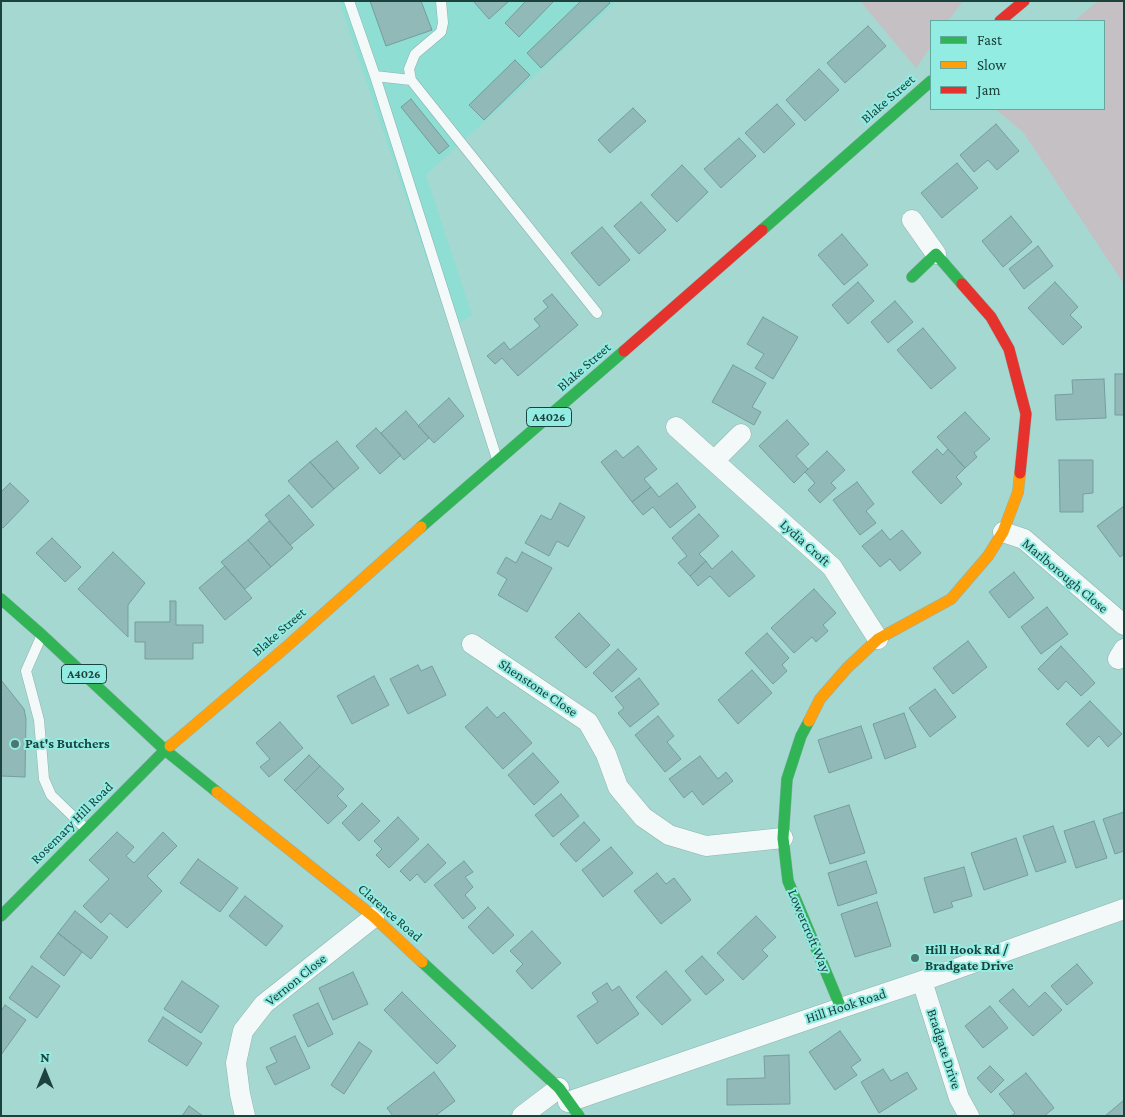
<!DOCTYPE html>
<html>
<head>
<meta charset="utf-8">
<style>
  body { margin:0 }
  #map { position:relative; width:1125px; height:1117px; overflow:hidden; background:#a6d8d2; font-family:"Crimson Pro",serif }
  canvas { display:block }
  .frame { position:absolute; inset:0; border:2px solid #1c423e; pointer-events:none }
  .legend { position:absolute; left:930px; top:20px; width:175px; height:90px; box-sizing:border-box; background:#92ece2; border:1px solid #63a8a0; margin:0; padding:6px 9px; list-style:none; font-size:15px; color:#1c423e }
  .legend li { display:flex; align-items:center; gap:10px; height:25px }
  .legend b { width:25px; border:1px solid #63a8a0 }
  .north { position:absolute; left:20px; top:1047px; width:50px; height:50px; -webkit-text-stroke:4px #92ece2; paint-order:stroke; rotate:0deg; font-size:14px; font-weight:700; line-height:20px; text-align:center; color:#1c423e }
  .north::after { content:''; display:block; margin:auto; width:18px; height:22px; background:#1c423e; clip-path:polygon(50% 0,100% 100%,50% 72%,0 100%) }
</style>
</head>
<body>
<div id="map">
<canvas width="1125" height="1117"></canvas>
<div class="frame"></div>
<ul class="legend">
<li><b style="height:6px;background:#30b455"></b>Fast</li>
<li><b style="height:6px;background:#ff9f0a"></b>Slow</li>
<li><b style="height:6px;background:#e5322d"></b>Jam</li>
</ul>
<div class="north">N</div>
</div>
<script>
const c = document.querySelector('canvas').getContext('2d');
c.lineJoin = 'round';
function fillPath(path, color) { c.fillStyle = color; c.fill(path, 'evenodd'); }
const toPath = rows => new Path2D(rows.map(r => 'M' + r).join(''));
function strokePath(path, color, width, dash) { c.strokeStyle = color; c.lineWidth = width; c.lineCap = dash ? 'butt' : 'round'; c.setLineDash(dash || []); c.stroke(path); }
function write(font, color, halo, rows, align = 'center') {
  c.font = font + ' "Crimson Pro",serif'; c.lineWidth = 4; c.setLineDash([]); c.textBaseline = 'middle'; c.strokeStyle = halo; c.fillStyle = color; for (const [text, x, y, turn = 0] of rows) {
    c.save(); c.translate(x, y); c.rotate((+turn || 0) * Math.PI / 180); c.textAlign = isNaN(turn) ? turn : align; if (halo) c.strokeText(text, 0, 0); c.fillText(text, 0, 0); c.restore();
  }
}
fillPath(toPath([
  [339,1,617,1,426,175,472,315,450,329]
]), '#8eded4');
fillPath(toPath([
  [860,1,963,1,948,21,931,21,931,46,916,68],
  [1098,1,1124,1,1124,284,1023,132,995,109,1104,109,1104,21,1074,21]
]), '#c4c0c3');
const building = toPath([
  [370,1,421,1,432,30,386,46,370,1],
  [475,1,509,1,489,19,474,2,475,1],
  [526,1,554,1,519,37,505,23,526,1],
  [581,1,608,1,610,3,541,68,527,53,581,1],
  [868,26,886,46,845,83,827,63,868,26],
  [515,60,530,75,484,120,469,105,515,60],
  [819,69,839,90,805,121,786,100,819,69],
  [411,99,449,146,439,154,401,107,411,99],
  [777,104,795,124,764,153,745,133,777,104],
  [633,108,646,121,610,153,598,140,633,108],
  [996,124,1019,151,997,170,988,160,974,172,960,155,996,124],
  [739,138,756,156,721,188,704,169,739,138],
  [957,163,978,188,942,218,921,193,957,163],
  [682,165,708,192,677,222,651,195,682,165],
  [641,202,666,230,639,254,614,226,641,202],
  [1011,216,1032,242,1003,267,982,241,1011,216],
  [602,227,630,260,599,286,571,253,602,227],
  [842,234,868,265,844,285,818,255,842,234],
  [1038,246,1053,266,1024,289,1009,269,1038,246],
  [858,282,874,301,848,324,832,305,858,282],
  [1055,282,1078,307,1070,315,1082,327,1063,345,1028,308,1055,282],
  [552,294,578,325,518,376,502,358,495,364,487,356,504,342,510,350,540,326,534,319,548,307,543,301,552,294],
  [895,301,913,322,888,343,871,322,895,301],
  [763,317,798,337,773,379,755,368,764,354,747,344,763,317],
  [923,328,956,368,931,389,897,350,923,328],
  [733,365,766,383,752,407,761,412,754,425,712,402,733,365],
  [1115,374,1124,374,1124,415,1115,415,1115,374],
  [1104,379,1106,418,1056,420,1055,395,1073,394,1072,380,1104,379],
  [449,398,464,416,434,443,418,426,449,398],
  [406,411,429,438,404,460,381,433,406,411],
  [965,412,990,439,974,453,977,457,965,468,937,437,965,412],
  [787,420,809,444,796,456,808,469,794,483,759,446,787,420],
  [376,428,401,455,380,474,356,446,376,428],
  [337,441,359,468,334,489,310,462,337,441],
  [638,446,657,469,644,479,651,487,632,502,601,462,616,450,623,458,638,446],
  [937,449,943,455,948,449,965,468,956,477,962,484,941,504,912,472,937,449],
  [827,451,845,470,831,483,836,488,820,503,808,490,815,483,805,472,827,451],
  [1059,460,1093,460,1093,493,1083,494,1083,512,1060,512,1059,460],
  [310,462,334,489,312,508,288,481,310,462],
  [857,482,874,504,866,511,876,523,860,535,833,500,857,482],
  [10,483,29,501,3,528,1,527,1,492,10,483],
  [677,483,696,507,670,528,653,507,643,515,632,502,651,487,659,497,677,483],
  [289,495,314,525,290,545,265,515,289,495],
  [560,503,585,517,568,547,557,541,549,556,525,543,541,515,551,520,560,503],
  [1124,506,1124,554,1120,557,1097,526,1124,506],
  [699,514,719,536,699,554,706,561,690,576,678,563,687,556,672,538,699,514],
  [269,521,293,548,271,567,248,540,269,521],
  [882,530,890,540,902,530,921,553,900,571,890,559,880,567,862,546,882,530],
  [52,538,81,567,65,582,36,553,52,538],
  [248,540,271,567,245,589,221,562,248,540],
  [732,551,755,576,729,597,710,576,698,586,690,576,706,561,712,569,732,551],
  [113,552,145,583,128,605,128,637,78,589,113,552],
  [522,552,552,568,527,612,498,595,507,579,497,573,506,557,516,563,522,552],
  [225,566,252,598,225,620,199,588,225,566],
  [1014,572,1034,598,1009,618,989,592,1014,572],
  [814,589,836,613,823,625,828,631,816,642,812,637,794,653,771,628,814,589],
  [170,601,176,601,176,625,203,625,203,643,193,643,193,659,145,659,145,642,135,642,135,622,170,622,170,601],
  [1047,607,1068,634,1041,654,1021,627,1047,607],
  [579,613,610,645,586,668,555,637,579,613],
  [767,633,789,658,782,665,787,671,773,684,745,653,767,633],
  [968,641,987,667,953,694,933,668,968,641],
  [1061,646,1095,683,1081,696,1066,681,1058,690,1038,669,1061,646],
  [618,649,637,669,612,692,593,673,618,649],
  [418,665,421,671,432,666,446,695,408,714,390,679,418,665],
  [752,670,772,693,738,724,718,700,752,670],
  [374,676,389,705,352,724,337,696,374,676],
  [639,678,659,704,630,727,618,713,624,708,615,697,639,678],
  [1,680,24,709,26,719,25,777,1,776,1,680],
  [935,689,956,717,930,737,909,708,935,689],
  [1090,701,1122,734,1108,747,1099,736,1088,747,1066,724,1090,701],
  [487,707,497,718,504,712,532,743,503,769,465,727,487,707],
  [904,713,916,747,885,759,873,724,904,713],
  [658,716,674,736,667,742,681,759,665,772,635,735,658,716],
  [280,722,303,748,269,777,260,767,270,759,256,743,280,722],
  [861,726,872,758,829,773,818,740,861,726],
  [533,753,559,782,534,805,508,775,533,753],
  [309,755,320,766,295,791,284,780,309,755],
  [700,756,718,779,726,772,733,781,703,805,692,791,684,798,669,779,700,756],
  [320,766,344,789,337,796,347,806,328,824,295,791,320,766],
  [561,794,579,816,553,837,535,815,561,794],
  [362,803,380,821,359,841,342,823,362,803],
  [849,805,865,853,830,864,814,816,849,805],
  [1124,812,1124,851,1115,854,1103,819,1124,812],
  [398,817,419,839,389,868,376,855,382,849,374,841,398,817],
  [1094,821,1107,858,1076,868,1064,831,1094,821],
  [584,822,600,840,576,862,560,844,584,822],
  [1053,826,1066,862,1036,872,1023,836,1053,826],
  [117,832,134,847,126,856,134,863,163,832,177,846,147,876,162,891,127,928,110,913,101,923,83,906,109,879,89,860,117,832],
  [1016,838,1028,875,984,890,971,853,1016,838],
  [428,844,446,863,425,883,417,874,410,881,400,871,428,844],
  [611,847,633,873,603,897,582,870,611,847],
  [198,859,238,888,220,912,180,883,198,859],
  [464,861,473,872,465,877,473,887,465,895,476,908,463,919,434,885,464,861],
  [866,861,877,893,838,906,828,873,866,861],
  [964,867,972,896,951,902,953,907,934,913,924,878,964,867],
  [657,873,666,884,674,878,691,900,661,924,634,891,657,873],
  [245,896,283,926,266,946,229,916,245,896],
  [877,902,891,946,855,957,841,914,877,902],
  [488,907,514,935,493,954,468,927,488,907],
  [75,911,108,937,91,959,58,933,75,911],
  [756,916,776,937,762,950,768,956,743,980,717,953,756,916],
  [532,931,561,963,532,989,516,971,523,964,510,951,532,931],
  [58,933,82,952,64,976,40,957,58,933],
  [702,956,724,980,706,995,685,971,702,956],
  [1077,964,1093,983,1067,1005,1051,986,1077,964],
  [32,966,60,986,37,1018,9,998,32,966],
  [666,971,691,1000,662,1025,636,997,666,971],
  [353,972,368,1004,333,1020,319,988,353,972],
  [182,981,219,1006,201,1033,164,1009,182,981],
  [607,983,612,991,619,986,639,1014,597,1044,577,1016,598,1002,592,993,607,983],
  [1013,989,1029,1007,1045,992,1062,1010,1033,1036,999,1001,1013,989],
  [402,992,456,1046,437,1064,384,1010,402,992],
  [318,1003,333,1034,308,1047,293,1015,318,1003],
  [5,1005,26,1020,1,1055,1,1011,5,1005],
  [990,1006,1008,1028,983,1048,965,1026,990,1006],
  [163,1017,202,1043,187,1066,148,1041,163,1017],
  [840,1031,861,1060,851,1067,857,1075,835,1090,809,1052,840,1031],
  [295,1036,310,1068,275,1085,266,1067,277,1062,270,1048,295,1036],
  [359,1042,372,1051,344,1094,331,1085,359,1042],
  [789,1055,790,1104,727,1105,727,1079,765,1078,764,1056,789,1055],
  [990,1066,1004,1080,991,1093,977,1078,990,1066],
  [883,1069,891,1081,907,1072,917,1089,879,1113,861,1082,883,1069],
  [434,1072,455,1101,435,1116,393,1116,387,1108,434,1072],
  [1026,1073,1054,1108,1044,1116,1011,1116,1015,1113,999,1094,1026,1073],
  [1124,1100,1124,1116,1105,1116,1124,1100],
  [189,1106,203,1116,182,1116,189,1106]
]);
fillPath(building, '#91b9b8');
strokePath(building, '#749d9d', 1);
const lane = toPath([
  [349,1,375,76,497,459],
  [375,76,411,80,597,313],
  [411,80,409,69,415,54,441,32,443,23,441,1],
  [41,637,26,671,39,720,44,779,51,795,86,829]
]);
const street = toPath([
  [912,220,936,254],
  [676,427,832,567,878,639],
  [714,461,741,434],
  [1003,532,1024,539,1124,625],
  [472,644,588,722,606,754,618,787,643,817,669,835,706,846,783,838],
  [1118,659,1124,649],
  [922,981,959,1098,969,1116],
  [568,1102,841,1008,922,981,1124,909],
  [245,1116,240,1094,236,1063,243,1031,264,1004,374,917],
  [522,1116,559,1088]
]);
const fast = toPath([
  [762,230,931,81],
  [912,277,936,254,962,284],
  [421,527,624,351],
  [1,599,42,635,165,750,170,746],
  [809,721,801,736,787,779,783,838,788,881,841,1008],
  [1,916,165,750,217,792],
  [422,962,559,1088,579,1116]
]);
const slow = toPath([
  [809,721,820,699,847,668,878,639,951,599,988,556,1003,532,1018,492,1020,473],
  [170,746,285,648,421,527],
  [217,792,374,917,422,962]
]);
const jam = toPath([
  [1000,21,1024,1],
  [962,284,991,317,1009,349,1026,414,1020,473],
  [624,351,762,230]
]);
strokePath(lane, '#8cb3af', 11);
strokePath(street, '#8cb3af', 21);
strokePath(fast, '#8cb3af', 12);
strokePath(slow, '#8cb3af', 12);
strokePath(jam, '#8cb3af', 12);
strokePath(lane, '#f2f9f8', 10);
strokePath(street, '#f2f9f8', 20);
strokePath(fast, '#30b455', 11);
strokePath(slow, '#ff9f0a', 11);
strokePath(jam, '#e5322d', 11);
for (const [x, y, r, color] of [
  [15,744,5,"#4c7672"],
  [915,958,5,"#4c7672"]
]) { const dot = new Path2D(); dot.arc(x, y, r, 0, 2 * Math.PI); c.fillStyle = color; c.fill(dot); strokePath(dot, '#92ece2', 2); }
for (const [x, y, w] of [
  [549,417,45],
  [84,674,45]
]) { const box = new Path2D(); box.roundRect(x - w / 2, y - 9.5, w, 19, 4); c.fillStyle = '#92ece2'; c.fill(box); strokePath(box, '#1c423e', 1); }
write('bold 12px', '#1c423e', null, [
  ["A4026",549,417],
  ["A4026",84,674]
]);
write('14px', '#1c423e', '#92ece2', [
  ["Blake Street",888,99,-41],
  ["Blake Street",584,367,-41],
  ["Lydia Croft",805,543,42],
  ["Marlborough Close",1065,576,40],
  ["Blake Street",279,632,-41],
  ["Shenstone Close",538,688,34],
  ["Rosemary Hill Road",72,823,-45],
  ["Clarence Road",390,913,41],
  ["Lowercroft Way",809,931,67],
  ["Vernon Close",296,980,-39],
  ["Hill Hook Road",846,1006,-18],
  ["Bradgate Drive",944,1049,72]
]);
write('bold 14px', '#1c423e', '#92ece2', [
  ["Pat's Butchers",25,744],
  ["Hill Hook Rd /",925,950],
  ["Bradgate Drive",925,966]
], 'left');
</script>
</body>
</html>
